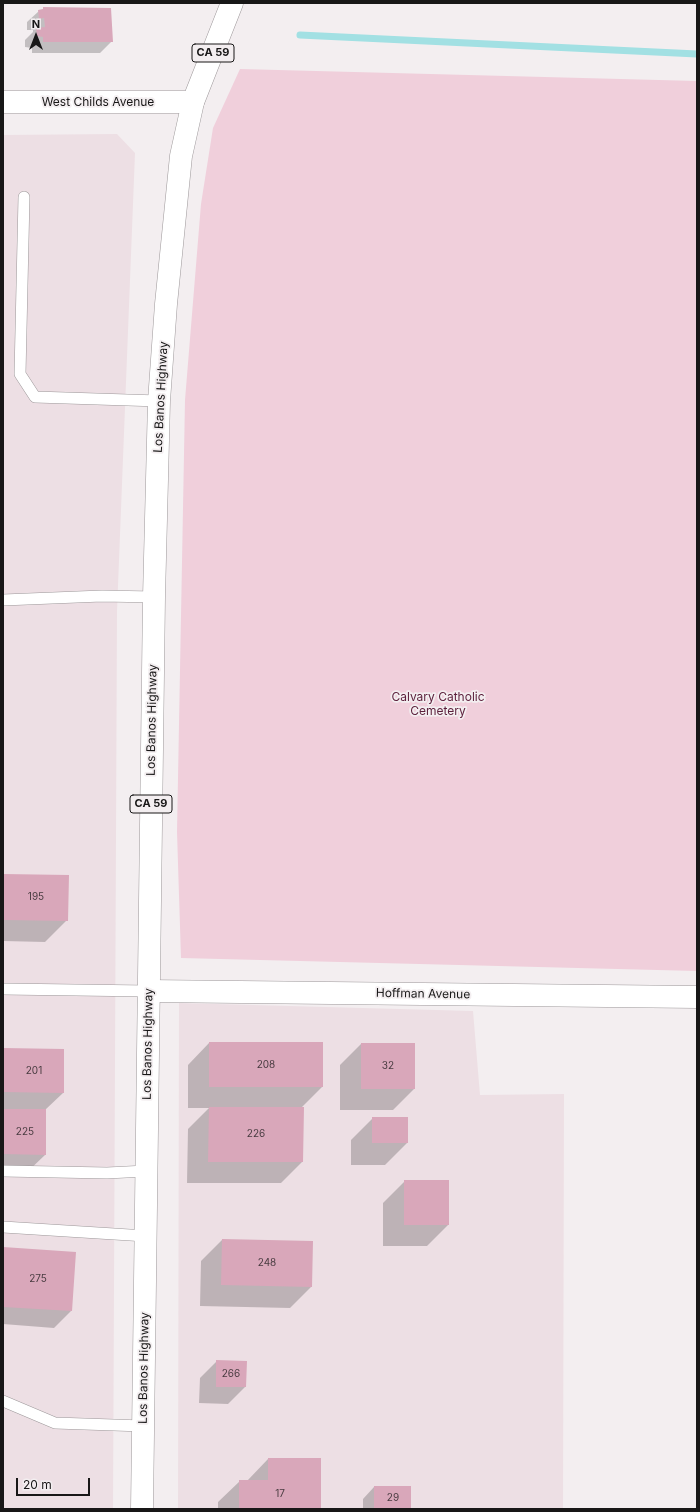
<!DOCTYPE html>
<html>
<head>
<meta charset="utf-8">
<style>
  body { margin:0 }
  #map { position:relative; width:700px; height:1512px; overflow:hidden; background:#f3eef0; font-family:Inter,sans-serif }
  canvas { display:block }
  .frame { position:absolute; inset:0; border:4px solid #181717; pointer-events:none }
  .north { position:absolute; left:16px; top:16px; width:40px; height:40px; -webkit-text-stroke:3px #f3eef0; paint-order:stroke; rotate:0deg; font-size:11px; font-weight:700; line-height:16px; text-align:center; color:#181717 }
  .north::after { content:''; display:block; margin:auto; width:14px; height:18px; background:#181717; clip-path:polygon(50% 0,100% 100%,50% 72%,0 100%) }
  .scale { position:absolute; left:16px; top:1478px; width:74px; height:18px; box-sizing:border-box; border:2px solid #181717; border-top:0; padding-left:5px; font-size:12px; line-height:14px; white-space:nowrap; color:#181717; -webkit-text-stroke:3px #f3eef0; paint-order:stroke }
</style>
</head>
<body>
<div id="map">
<canvas width="700" height="1512"></canvas>
<div class="frame"></div>
<div class="north">N</div>
<div class="scale">20 m</div>
</div>
<script>
const c = document.querySelector('canvas').getContext('2d');
c.lineJoin = 'round';
function fillPath(path, color) { c.fillStyle = color; c.fill(path, 'evenodd'); }
const toPath = rows => new Path2D(rows.map(r => 'M' + r).join(''));
function strokePath(path, color, width, dash) { c.strokeStyle = color; c.lineWidth = width; c.lineCap = dash ? 'butt' : 'round'; c.setLineDash(dash || []); c.stroke(path); }
function write(font, color, halo, rows, align = 'center') {
  c.font = font + ' Inter,sans-serif'; c.lineWidth = 3.5; c.setLineDash([]); c.textBaseline = 'middle'; c.strokeStyle = halo; c.fillStyle = color; for (const [text, x, y, turn = 0] of rows) {
    c.save(); c.translate(x, y); c.rotate((+turn || 0) * Math.PI / 180); c.textAlign = isNaN(turn) ? turn : align; if (halo) c.strokeText(text, 0, 0); c.fillText(text, 0, 0); c.restore();
  }
}
fillPath(toPath([
  [117,134,135,153,117,611,113,1509,3,1509,3,135],
  [179,1003,473,1011,480,1095,564,1094,563,1509,178,1509]
]), '#eddfe4');
fillPath(toPath([
  [240,69,697,81,697,971,181,958,177,832,185,400,201,204,213,128]
]), '#f0cfdb');
fillPath(toPath([
  [39,11,112,41,100,53,32,53,32,48,25,47,25,40,33,32,33,30,27,30,27,22],
  [3,875,67,920,45,942,3,941],
  [209,1043,322,1087,301,1108,302,1162,281,1183,187,1183,188,1129,209,1108,188,1108,188,1065],
  [361,1044,414,1089,393,1110,340,1110,340,1065],
  [3,1049,63,1050,63,1093,45,1110,45,1155,23,1176,3,1176],
  [373,1118,407,1118,407,1143,385,1165,351,1165,351,1140],
  [405,1181,448,1225,427,1246,383,1246,383,1203],
  [222,1240,311,1287,290,1308,200,1306,201,1261],
  [3,1248,71,1311,54,1328,3,1324],
  [217,1361,245,1387,228,1404,199,1403,200,1378],
  [268,1459,320,1509,218,1509,218,1502,240,1481,247,1481],
  [374,1487,410,1509,363,1509,363,1499]
]), '#0003');
strokePath(toPath([
  [300,35,697,54]
]), '#a2e0e3', 7);
fillPath(toPath([
  [43,7,111,8,113,42,43,42,43,37,37,36,36,28,45,27,44,18,39,19,38,10,43,9],
  [3,874,69,875,68,921,3,920],
  [209,1042,323,1042,323,1087,209,1087],
  [361,1043,415,1043,415,1089,361,1089],
  [3,1048,64,1049,64,1093,3,1092],
  [209,1107,304,1107,303,1162,208,1162],
  [3,1109,46,1109,46,1155,3,1154],
  [372,1117,408,1117,408,1143,372,1143],
  [404,1180,449,1180,449,1225,404,1225],
  [222,1239,313,1241,312,1287,221,1285],
  [3,1247,76,1252,72,1311,3,1307],
  [216,1360,247,1361,246,1387,216,1387],
  [268,1458,321,1458,321,1509,239,1509,239,1480,268,1480],
  [374,1486,411,1486,411,1509,374,1509]
]), '#d9a7ba');
const lane = toPath([
  [24,197,20,374,35,397,159,401],
  [3,600,102,596,154,597],
  [3,989,148,991],
  [3,1171,107,1173,146,1171],
  [3,1227,146,1236],
  [3,1401,55,1423,143,1426]
]);
const street = toPath([
  [3,102,193,102],
  [148,991,697,997]
]);
const highway = toPath([
  [142,1509,154,597,159,401,166,304,181,156,193,102,232,3]
]);
strokePath(lane, '#9d989a', 12);
strokePath(street, '#9d989a', 23);
strokePath(highway, '#9d989a', 23);
strokePath(lane, '#fff', 11);
strokePath(street, '#fff', 22);
strokePath(highway, '#fff', 22);
write('10px', '#483b40', null, [
  ["195",36,897],
  ["208",266,1065],
  ["32",388,1066],
  ["201",34,1071],
  ["225",25,1132],
  ["226",256,1134],
  ["248",267,1263],
  ["275",38,1279],
  ["266",231,1374],
  ["17",280,1494],
  ["29",393,1498]
]);
for (const [x, y, w] of [
  [213,53,42],
  [151,804,42]
]) { const box = new Path2D(); box.roundRect(x - w / 2, y - 9, w, 18, 3); c.fillStyle = '#f3eef0'; c.fill(box); strokePath(box, '#181717', 1); }
write('bold 11px', '#181717', null, [
  ["CA 59",213,53],
  ["CA 59",151,804]
]);
write('12px', '#181717', '#f3eef0', [
  ["West Childs Avenue",98,102],
  ["Los Banos Highway",161,397,-87],
  ["Los Banos Highway",152,720,-89],
  ["Hoffman Avenue",423,994,1],
  ["Los Banos Highway",148,1044,-89],
  ["Los Banos Highway",144,1368,-89]
]);
write('12px', '#5b1f3b', '#f3eef0', [
  ["Calvary Catholic",438,697],
  ["Cemetery",438,711]
]);
</script>
</body>
</html>
